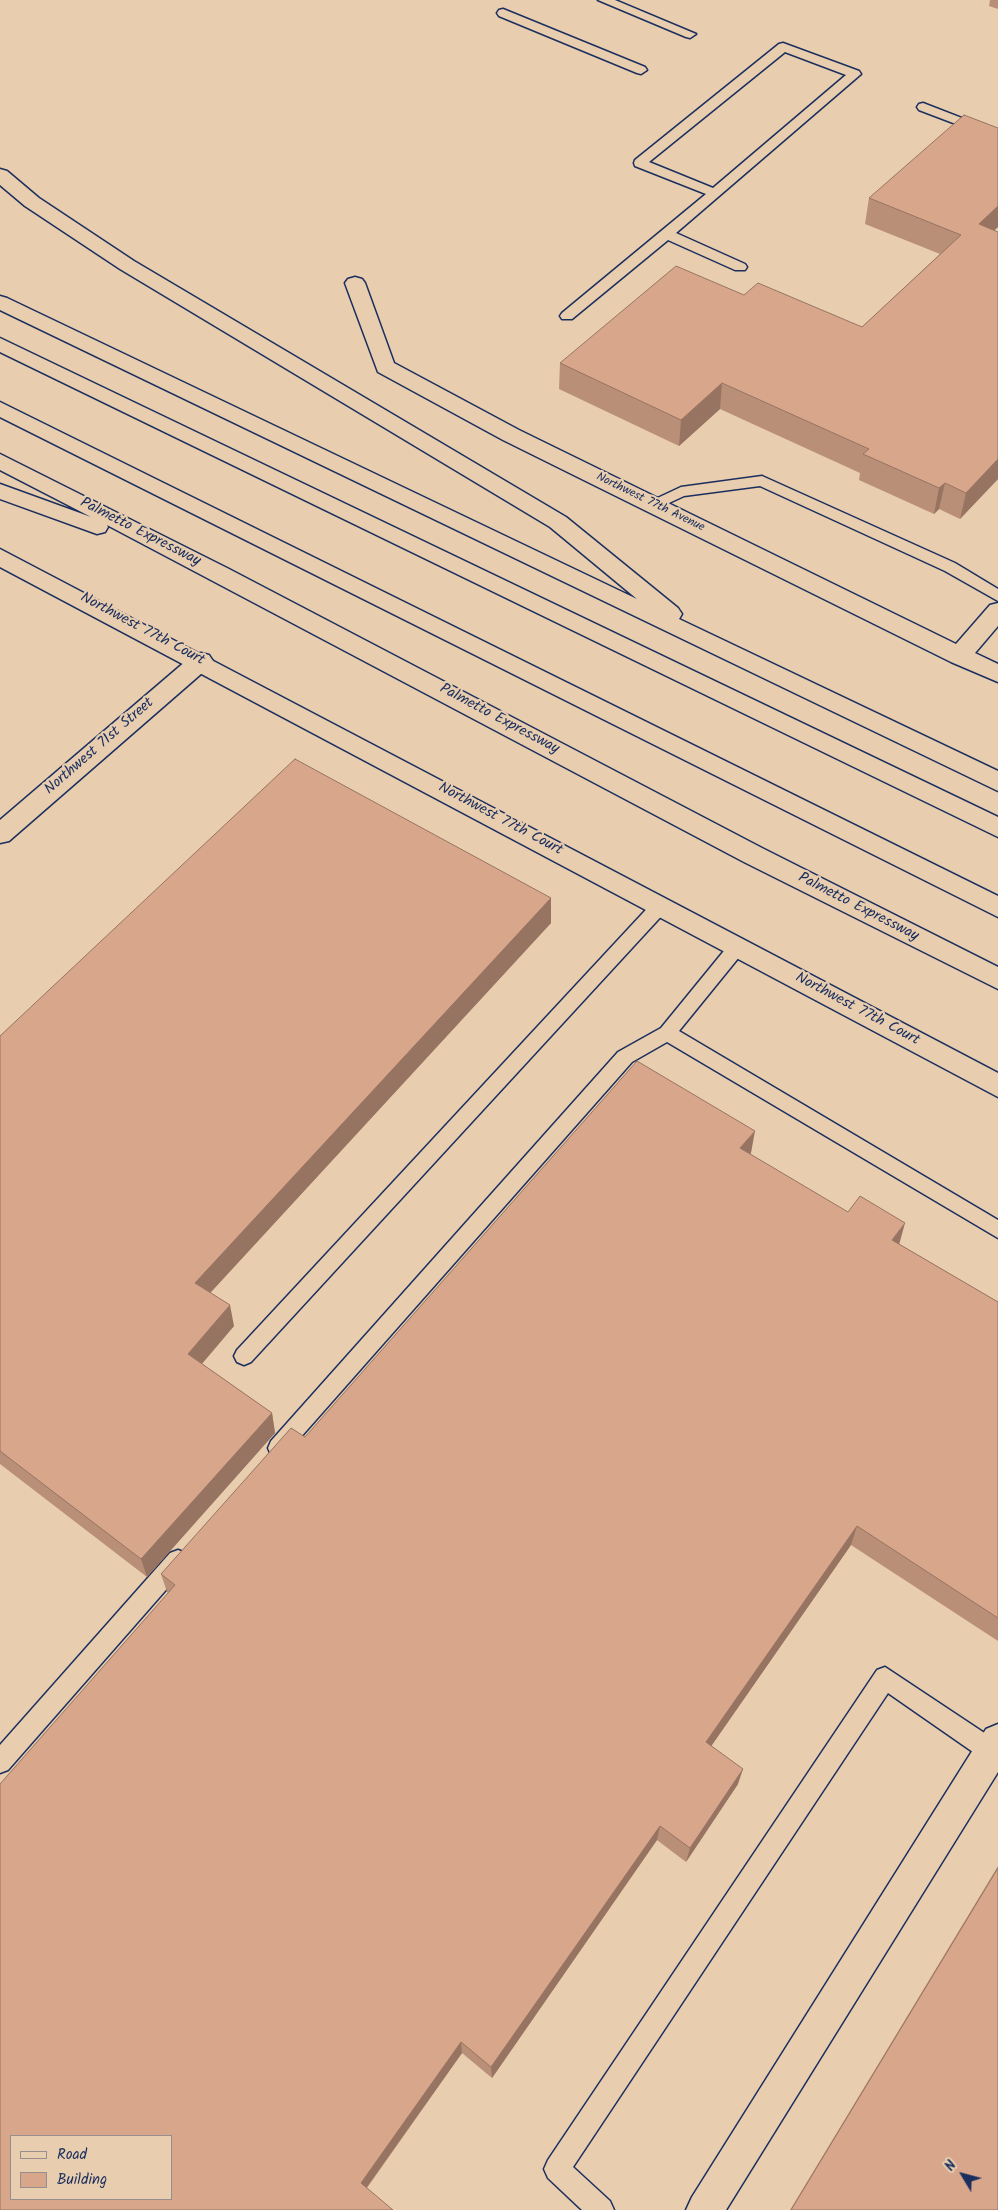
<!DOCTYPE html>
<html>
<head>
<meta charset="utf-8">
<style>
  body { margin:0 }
  #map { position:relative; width:998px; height:2210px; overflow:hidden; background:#e8cdaf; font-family:Kalam,sans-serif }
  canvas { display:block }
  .legend { position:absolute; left:10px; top:2135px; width:162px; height:65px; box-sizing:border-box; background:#e8cdaf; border:1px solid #968e8f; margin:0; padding:6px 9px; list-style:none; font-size:15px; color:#1b2f5e }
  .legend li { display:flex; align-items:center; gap:10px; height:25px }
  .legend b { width:25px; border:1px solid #968e8f }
  .north { position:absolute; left:938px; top:2150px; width:50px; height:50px; -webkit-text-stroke:4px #e8cdaf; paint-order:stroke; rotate:307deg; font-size:14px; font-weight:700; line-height:20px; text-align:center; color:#1b2f5e }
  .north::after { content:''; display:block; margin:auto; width:18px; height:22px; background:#1b2f5e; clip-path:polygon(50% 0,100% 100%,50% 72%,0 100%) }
</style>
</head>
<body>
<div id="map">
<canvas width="998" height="2210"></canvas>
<ul class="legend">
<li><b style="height:6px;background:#e8cdaf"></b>Road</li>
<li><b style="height:14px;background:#d8a68b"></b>Building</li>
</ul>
<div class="north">N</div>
</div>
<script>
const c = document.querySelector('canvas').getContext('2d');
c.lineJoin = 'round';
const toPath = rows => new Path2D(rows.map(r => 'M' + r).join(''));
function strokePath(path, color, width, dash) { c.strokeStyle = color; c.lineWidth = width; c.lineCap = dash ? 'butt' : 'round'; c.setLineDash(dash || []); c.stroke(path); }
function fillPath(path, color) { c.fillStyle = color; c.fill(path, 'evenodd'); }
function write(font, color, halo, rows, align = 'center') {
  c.font = font + ' Kalam,sans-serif'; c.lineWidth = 4.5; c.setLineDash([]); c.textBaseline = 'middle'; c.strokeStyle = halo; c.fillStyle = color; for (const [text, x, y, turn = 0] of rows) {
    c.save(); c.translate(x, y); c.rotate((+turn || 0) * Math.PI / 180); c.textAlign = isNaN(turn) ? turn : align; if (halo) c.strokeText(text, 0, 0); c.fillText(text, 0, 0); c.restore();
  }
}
const service = toPath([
  [598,0,615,0,696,34,690,38,686,37,598,0],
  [503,9,645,67,647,70,641,74,637,73,499,16,497,13,499,10,503,9],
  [783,43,859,71,861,74,676,233,745,264,747,267,745,270,735,270,668,240,572,319,562,319,560,316,562,313,706,194,635,166,634,163,635,160,779,44,783,43],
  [785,52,846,75,713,188,649,162,785,52],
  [923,103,998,132,998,140,919,110,917,107,919,104,923,103],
  [762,476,955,563,998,589,998,601,945,571,760,486,684,496,654,510,646,505,649,502,681,487,762,476],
  [661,898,667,900,670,905,667,910,251,1362,244,1365,237,1362,234,1356,237,1350,655,900,661,898],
  [738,939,744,941,747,946,744,951,679,1031,998,1220,998,1238,667,1042,632,1062,285,1455,278,1458,271,1455,268,1448,271,1441,618,1052,661,1028,732,941,738,939],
  [178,1550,186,1553,189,1560,186,1567,8,1770,0,1773,0,1745,170,1553,178,1550],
  [885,1667,998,1742,998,1759,991,1762,983,1759,888,1693,573,2167,610,2201,614,2210,582,2210,548,2178,544,2169,548,2160,877,1670,885,1667]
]);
const minor = toPath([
  [355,277,362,279,365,283,394,363,519,430,956,644,990,605,998,603,998,626,975,653,998,664,998,682,951,662,503,440,378,372,345,283,348,279,355,277],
  [201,653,209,655,213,661,209,667,9,841,0,843,0,820,193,655,201,653],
  [998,1724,998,1772,726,2210,686,2210,692,2197,986,1729,998,1724]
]);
const tertiary = toPath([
  [0,549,998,1073,998,1097,0,567,0,549]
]);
const motorway = toPath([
  [0,169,7,171,39,198,134,261,566,517,678,608,682,614,679,619,998,771,998,791,0,310,0,296,7,298,637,599,550,527,120,269,25,206,0,185,0,169],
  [0,338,998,817,998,837,0,352,0,338],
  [0,402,998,896,998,917,0,417,0,402],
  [0,454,229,569,762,848,998,967,998,989,744,862,107,525,108,527,105,532,97,534,0,499,0,484,91,517,0,470,0,454]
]);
strokePath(service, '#1b2f5e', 3);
strokePath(minor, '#1b2f5e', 3);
strokePath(tertiary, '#1b2f5e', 3);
strokePath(motorway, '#1b2f5e', 3);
fillPath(service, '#e8cdaf');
fillPath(minor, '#e8cdaf');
fillPath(tertiary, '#e8cdaf');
fillPath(motorway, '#e8cdaf');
fillPath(toPath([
  [990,0,998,0,998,9,989,6],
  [998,128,998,227,994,230,998,479,960,519,939,509,934,514,859,480,860,473,720,409,679,446,559,389,560,363,744,295,862,327,940,254,865,224,869,198],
  [551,898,551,923,210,1293,234,1326,202,1364,272,1413,275,1433,147,1577,0,1464,0,1036],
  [751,1153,750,1154,899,1244,998,1302,998,1641,851,1545,711,1746,738,1784,686,1862,657,1840,492,2078,462,2053,367,2188,0,2210,168,1593,167,1592,161,1574,305,1437],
  [998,1866,998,2210,790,2210]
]), '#ba8f78');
fillPath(toPath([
  [998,206,998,227,973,250,979,224],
  [722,383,720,409,679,446,681,420],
  [998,459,998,479,960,519,966,493],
  [945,483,939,509,934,514,939,488],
  [551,898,551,923,200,1304,195,1283],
  [755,1131,751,1153,736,1171,740,1148],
  [905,1223,899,1245,892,1240],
  [230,1305,234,1326,193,1374,188,1354],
  [272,1413,275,1433,147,1577,141,1559],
  [857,1526,851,1545,703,1758,706,1742],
  [743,1769,738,1784,686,1862,690,1848],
  [660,1826,657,1840,492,2078,491,2067],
  [461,2042,462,2053,364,2191,361,2183]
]), '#977461');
const building = toPath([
  [964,115,998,128,998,206,979,224,998,232,998,459,966,493,945,483,939,488,863,454,869,449,722,383,681,420,560,363,676,266,744,295,758,283,862,327,961,235,869,198,964,115],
  [295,759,551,898,195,1283,230,1305,188,1354,272,1413,141,1559,0,1451,0,1036,295,759],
  [637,1061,755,1131,740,1148,848,1212,860,1196,905,1223,892,1240,998,1302,998,1618,857,1526,706,1742,743,1769,690,1848,660,1826,491,2067,461,2042,361,2183,393,2210,0,2210,0,1784,175,1585,161,1574,291,1428,305,1437,637,1061],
  [11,2136,171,2136,171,2199,11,2199,11,2136],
  [998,1868,998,2210,791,2210,998,1868]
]);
fillPath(building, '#d8a68b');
strokePath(building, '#977461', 1);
write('12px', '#1b2f5e', '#e8cdaf', [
  ["Northwest 77th Avenue",650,503,26]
]);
write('15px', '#1b2f5e', '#e8cdaf', [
  ["Palmetto Expressway",140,533,27],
  ["Northwest 77th Court",142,630,28],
  ["Palmetto Expressway",499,720,28],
  ["Northwest 71st Street",100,747,-41],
  ["Northwest 77th Court",500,820,28],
  ["Palmetto Expressway",858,908,27],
  ["Northwest 77th Court",857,1010,28]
]);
</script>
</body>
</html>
